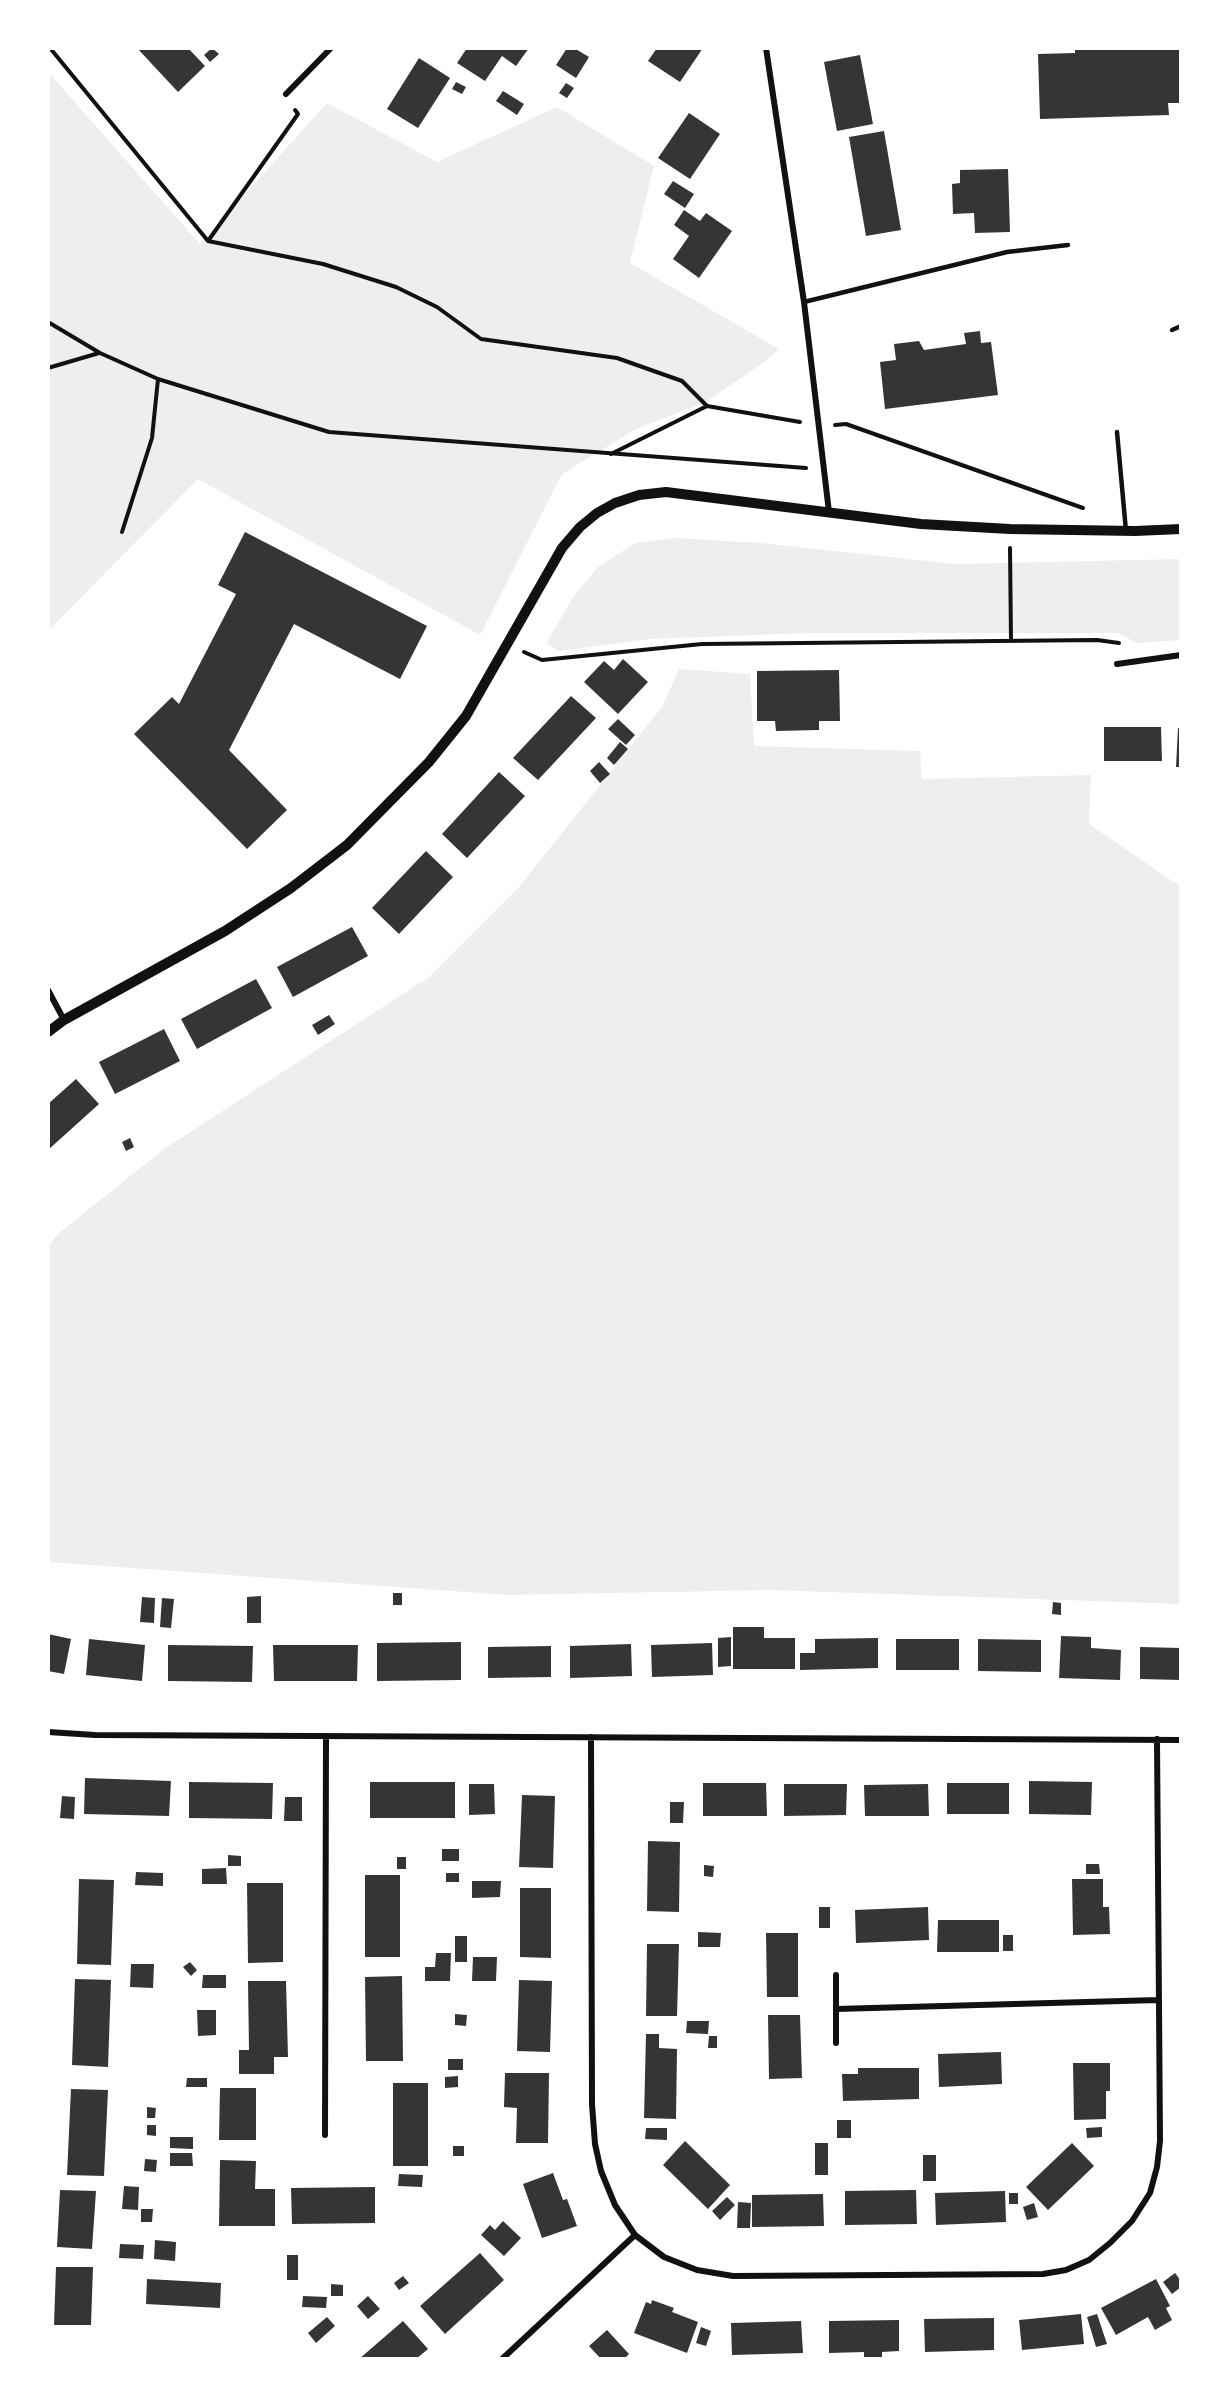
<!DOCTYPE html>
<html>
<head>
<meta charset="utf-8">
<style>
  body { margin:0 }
  #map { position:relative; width:1229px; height:2407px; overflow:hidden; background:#fff; font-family:"Crimson Pro",serif }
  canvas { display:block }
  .frame { position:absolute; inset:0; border:50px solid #fff; pointer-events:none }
</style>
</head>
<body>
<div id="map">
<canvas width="1229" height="2407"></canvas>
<div class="frame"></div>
</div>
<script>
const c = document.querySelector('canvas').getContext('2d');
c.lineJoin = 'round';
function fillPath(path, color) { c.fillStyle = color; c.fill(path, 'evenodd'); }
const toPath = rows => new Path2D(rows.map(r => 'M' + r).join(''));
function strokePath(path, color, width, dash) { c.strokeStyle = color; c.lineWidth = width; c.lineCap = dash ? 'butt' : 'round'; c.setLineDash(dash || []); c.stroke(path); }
fillPath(toPath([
  [48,72,200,244,327,103,437,162,557,107,654,166,630,263,779,349,766,361,704,403,638,428,562,474,480,635,198,479,48,631],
  [675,538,761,543,955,564,1181,559,1181,640,1137,643,1118,633,810,633,651,639,559,651,546,644,573,597,598,567,635,543],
  [679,669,750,674,754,746,920,751,922,779,1091,775,1089,824,1181,887,1181,1604,769,1590,508,1595,48,1562,48,1246,58,1234,164,1149,429,977,519,887,662,707]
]), '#eee');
fillPath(toPath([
  [137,48,188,48,205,66,178,92],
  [212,48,219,54,210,62,204,55],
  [467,48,529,48,516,66,502,56,485,81,457,63],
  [567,48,574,48,589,57,576,78,556,65],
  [657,48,703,48,680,82,648,61],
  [1075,48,1181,48,1181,103,1168,103,1169,115,1040,119,1038,54,1075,53],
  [860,55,873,124,837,131,824,62],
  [419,58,450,78,418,128,387,109],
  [456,82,466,87,462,94,452,89],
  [566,83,574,88,567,98,559,93],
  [503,91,524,104,517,115,496,101],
  [689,113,720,134,690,179,658,158],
  [884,131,901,230,866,236,849,137],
  [1008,169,1010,232,975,233,974,213,953,214,952,184,960,183,960,170],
  [673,181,694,194,685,208,664,194],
  [684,210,700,221,706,213,732,231,699,278,673,259,689,236,674,225],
  [980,331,981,343,991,342,998,395,885,409,880,362,896,360,894,344,919,341,924,350,966,344,964,333],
  [245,532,427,626,400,679,294,624,229,750,287,810,247,849,134,734,172,697,179,704,236,594,218,585],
  [623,659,648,682,618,714,584,682,604,661,614,670],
  [839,670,840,721,819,721,819,730,776,731,775,721,757,721,757,671],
  [571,696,596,718,538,780,513,758],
  [618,719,635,735,626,745,608,729],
  [1104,727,1161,727,1162,761,1104,761],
  [1178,728,1181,728,1181,767,1176,767],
  [620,742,628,749,614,765,607,758],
  [599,762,610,774,600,783,590,771],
  [499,772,525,796,467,858,442,834],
  [426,851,453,877,399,934,372,908],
  [352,927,368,956,293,997,277,967],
  [256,979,272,1008,197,1049,181,1019],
  [329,1015,335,1024,318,1035,312,1025],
  [164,1029,180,1061,115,1094,99,1062],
  [76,1079,99,1104,48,1150,48,1104],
  [130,1138,134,1147,126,1151,122,1142],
  [393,1593,402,1593,402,1605,393,1605],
  [261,1596,261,1623,247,1623,247,1597],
  [142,1597,155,1598,154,1623,140,1622],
  [162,1598,174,1599,171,1628,160,1627],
  [1053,1602,1061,1603,1061,1615,1052,1614],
  [733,1627,764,1627,764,1638,795,1638,795,1669,733,1669],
  [48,1634,71,1639,64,1674,48,1671],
  [1061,1636,1091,1637,1091,1648,1121,1650,1120,1680,1059,1678],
  [731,1637,731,1666,718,1667,718,1638],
  [878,1638,878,1668,800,1670,800,1653,815,1653,815,1639],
  [89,1639,145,1645,142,1681,86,1675],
  [896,1639,959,1639,959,1670,896,1670],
  [978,1639,1041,1640,1041,1672,978,1671],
  [461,1642,461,1680,377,1681,377,1643],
  [712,1643,713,1675,652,1677,651,1645],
  [631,1644,632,1676,570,1678,570,1646],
  [168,1645,253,1646,252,1682,168,1681],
  [273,1645,358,1645,357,1681,274,1681],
  [551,1646,551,1677,488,1678,488,1647],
  [1140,1647,1181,1648,1181,1680,1140,1679],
  [85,1778,171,1781,169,1816,84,1814],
  [1029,1781,1092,1782,1091,1815,1029,1814],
  [189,1782,273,1783,272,1819,189,1818],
  [370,1782,455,1782,455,1818,370,1818],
  [703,1783,766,1783,767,1816,703,1816],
  [947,1783,1009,1783,1009,1814,947,1814],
  [469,1784,494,1784,495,1814,469,1815],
  [784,1784,847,1784,846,1815,784,1816],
  [928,1784,929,1816,865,1816,864,1785],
  [522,1795,555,1796,553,1868,519,1867],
  [62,1796,75,1797,74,1819,60,1818],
  [285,1797,302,1797,302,1821,284,1821],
  [670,1802,684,1802,683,1823,670,1823],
  [648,1841,680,1842,679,1912,647,1911],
  [442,1849,459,1849,459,1861,442,1861],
  [228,1855,241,1856,241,1866,228,1866],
  [397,1857,406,1857,406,1869,397,1869],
  [1086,1864,1099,1864,1100,1874,1086,1874],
  [704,1865,714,1866,713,1877,704,1876],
  [226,1868,227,1884,202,1884,202,1869],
  [136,1872,163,1873,163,1886,135,1885],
  [446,1873,459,1873,459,1882,446,1882],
  [365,1875,400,1875,400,1957,365,1957],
  [79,1879,114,1880,111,1965,77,1964],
  [1072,1879,1103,1879,1103,1907,1109,1907,1110,1934,1073,1935],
  [472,1881,501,1881,500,1897,472,1898],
  [247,1883,283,1883,283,1962,248,1963],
  [520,1888,551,1888,551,1958,520,1957],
  [819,1907,830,1907,830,1928,819,1928],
  [928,1907,929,1940,856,1943,855,1910],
  [938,1920,999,1920,999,1952,937,1952],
  [698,1932,721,1933,720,1947,698,1947],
  [766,1933,798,1933,798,1997,767,1997],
  [1003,1935,1013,1935,1013,1951,1003,1951],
  [455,1936,467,1936,467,1962,455,1962],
  [647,1944,679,1944,677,2016,646,2016],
  [436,1953,451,1953,450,1981,425,1981,425,1967,435,1967],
  [473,1957,497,1957,496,1981,472,1981],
  [190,1962,197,1970,191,1976,183,1967],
  [131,1964,154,1964,153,1988,130,1987],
  [203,1975,226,1975,226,1988,202,1988],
  [402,1976,403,2061,366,2061,365,1977],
  [75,1979,111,1980,108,2067,72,2065],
  [519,1980,552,1981,550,2052,517,2051],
  [248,1981,286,1981,288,2057,274,2057,274,2074,239,2074,239,2050,249,2050],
  [197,2010,216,2010,216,2035,198,2036],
  [455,2014,467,2015,466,2026,455,2025],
  [768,2015,800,2015,802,2078,769,2079],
  [687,2021,709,2021,708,2034,686,2033],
  [646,2034,659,2034,659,2048,677,2049,676,2119,644,2118],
  [709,2036,717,2036,717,2048,708,2048],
  [1001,2052,1002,2084,939,2087,938,2054],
  [448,2059,463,2059,463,2070,448,2070],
  [1073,2063,1110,2063,1110,2091,1106,2091,1106,2119,1074,2120],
  [858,2068,919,2068,919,2099,843,2101,842,2074,858,2074],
  [505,2073,549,2073,548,2143,516,2143,517,2108,504,2107],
  [458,2076,458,2087,445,2088,445,2077],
  [187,2078,207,2078,207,2087,186,2087],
  [393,2083,428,2083,428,2166,393,2166],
  [220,2088,256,2088,256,2140,219,2140],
  [71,2089,108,2090,104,2176,67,2175],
  [147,2107,156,2108,155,2118,147,2118],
  [837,2120,851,2120,851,2138,837,2138],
  [147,2125,156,2125,156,2136,147,2135],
  [1102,2127,1102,2137,1087,2138,1086,2128],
  [646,2128,667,2128,667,2140,645,2139],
  [170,2137,193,2137,193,2149,170,2148],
  [685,2141,730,2185,708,2209,663,2165],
  [815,2143,828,2143,828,2175,815,2175],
  [1072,2143,1094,2166,1048,2210,1026,2187],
  [453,2146,464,2146,464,2156,453,2156],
  [170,2153,192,2153,193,2166,170,2166],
  [923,2155,936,2155,936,2181,923,2181],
  [145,2159,157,2160,156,2172,144,2171],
  [220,2160,256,2161,255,2189,275,2189,275,2226,219,2226],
  [553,2173,563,2200,567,2199,577,2226,542,2238,523,2184],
  [399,2174,423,2175,422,2187,398,2186],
  [124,2186,139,2187,138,2210,122,2209],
  [375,2187,375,2223,292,2224,291,2188],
  [60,2190,96,2191,92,2249,57,2247],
  [916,2190,917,2224,845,2225,845,2191],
  [1005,2191,1006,2222,936,2225,935,2193],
  [1009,2193,1018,2193,1018,2204,1009,2204],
  [823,2194,824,2226,752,2227,752,2195],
  [727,2197,735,2205,720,2220,712,2211],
  [738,2202,751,2203,750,2228,737,2228],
  [1034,2203,1038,2217,1027,2220,1023,2207],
  [141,2209,153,2209,152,2222,141,2222],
  [503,2221,521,2238,504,2256,481,2235,490,2225,495,2230],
  [155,2240,176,2242,175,2261,154,2259],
  [120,2244,144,2245,143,2259,119,2258],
  [480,2253,504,2280,445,2334,420,2306],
  [287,2255,298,2255,298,2280,287,2280],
  [56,2267,93,2267,91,2325,54,2325],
  [1175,2273,1181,2281,1181,2287,1172,2294,1163,2282],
  [403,2276,409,2283,399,2290,394,2283],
  [147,2279,221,2283,220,2308,146,2304],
  [1156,2279,1170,2306,1166,2308,1172,2320,1155,2330,1148,2317,1116,2335,1101,2308],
  [331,2284,343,2285,343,2296,331,2296],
  [303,2296,327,2297,326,2308,302,2307],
  [368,2296,380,2309,368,2319,357,2306],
  [652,2300,674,2308,672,2312,698,2322,687,2353,634,2333,646,2302,651,2304],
  [1081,2314,1084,2344,1022,2350,1019,2320],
  [1097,2314,1107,2344,1096,2347,1087,2317],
  [327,2317,335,2326,316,2343,308,2333],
  [994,2318,994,2350,925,2352,924,2319],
  [899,2320,899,2351,882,2352,882,2359,864,2359,864,2352,829,2353,829,2321],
  [403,2321,428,2349,416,2359,359,2359],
  [801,2321,803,2353,732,2355,731,2323],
  [701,2327,711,2331,706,2346,696,2343],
  [607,2330,629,2354,624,2359,601,2359,589,2346]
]), '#353535');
strokePath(toPath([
  [50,48,208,241,323,264,396,287,437,307,481,339,617,358,682,381,707,406],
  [208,241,298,114,295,110],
  [48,322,100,353,158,379,329,432,806,468],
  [48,368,99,353],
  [835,425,846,424,1083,508],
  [611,454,707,406,800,422],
  [122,532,152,438,158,379],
  [1010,548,1011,640],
  [524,652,542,660,702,644,1097,640,1119,643]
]), '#111', 4);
strokePath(toPath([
  [804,302,1007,252,1068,245],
  [1172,330,1181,326],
  [1117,432,1126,531]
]), '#111', 4.5);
strokePath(toPath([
  [766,48,804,302,829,512],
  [286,94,331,48],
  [1117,664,1181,655],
  [48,990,64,1020],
  [48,1732,95,1735,1181,1740],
  [591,1737,592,2104,595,2144,601,2171,615,2205,635,2235,664,2257,697,2270,733,2276,1043,2274,1066,2270,1089,2260,1110,2243,1132,2221,1150,2193,1157,2167,1160,2141,1157,1739],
  [836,1975,836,2043],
  [836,2009,1158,2000],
  [325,2135,326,1736],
  [502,2359,635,2235]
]), '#111', 6);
strokePath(toPath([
  [48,1032,64,1020,225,931,291,888,347,845,429,762,466,716,562,548,580,527,597,513,615,503,639,495,666,492,921,524,1010,529,1135,531,1181,529]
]), '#111', 10);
</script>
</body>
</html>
